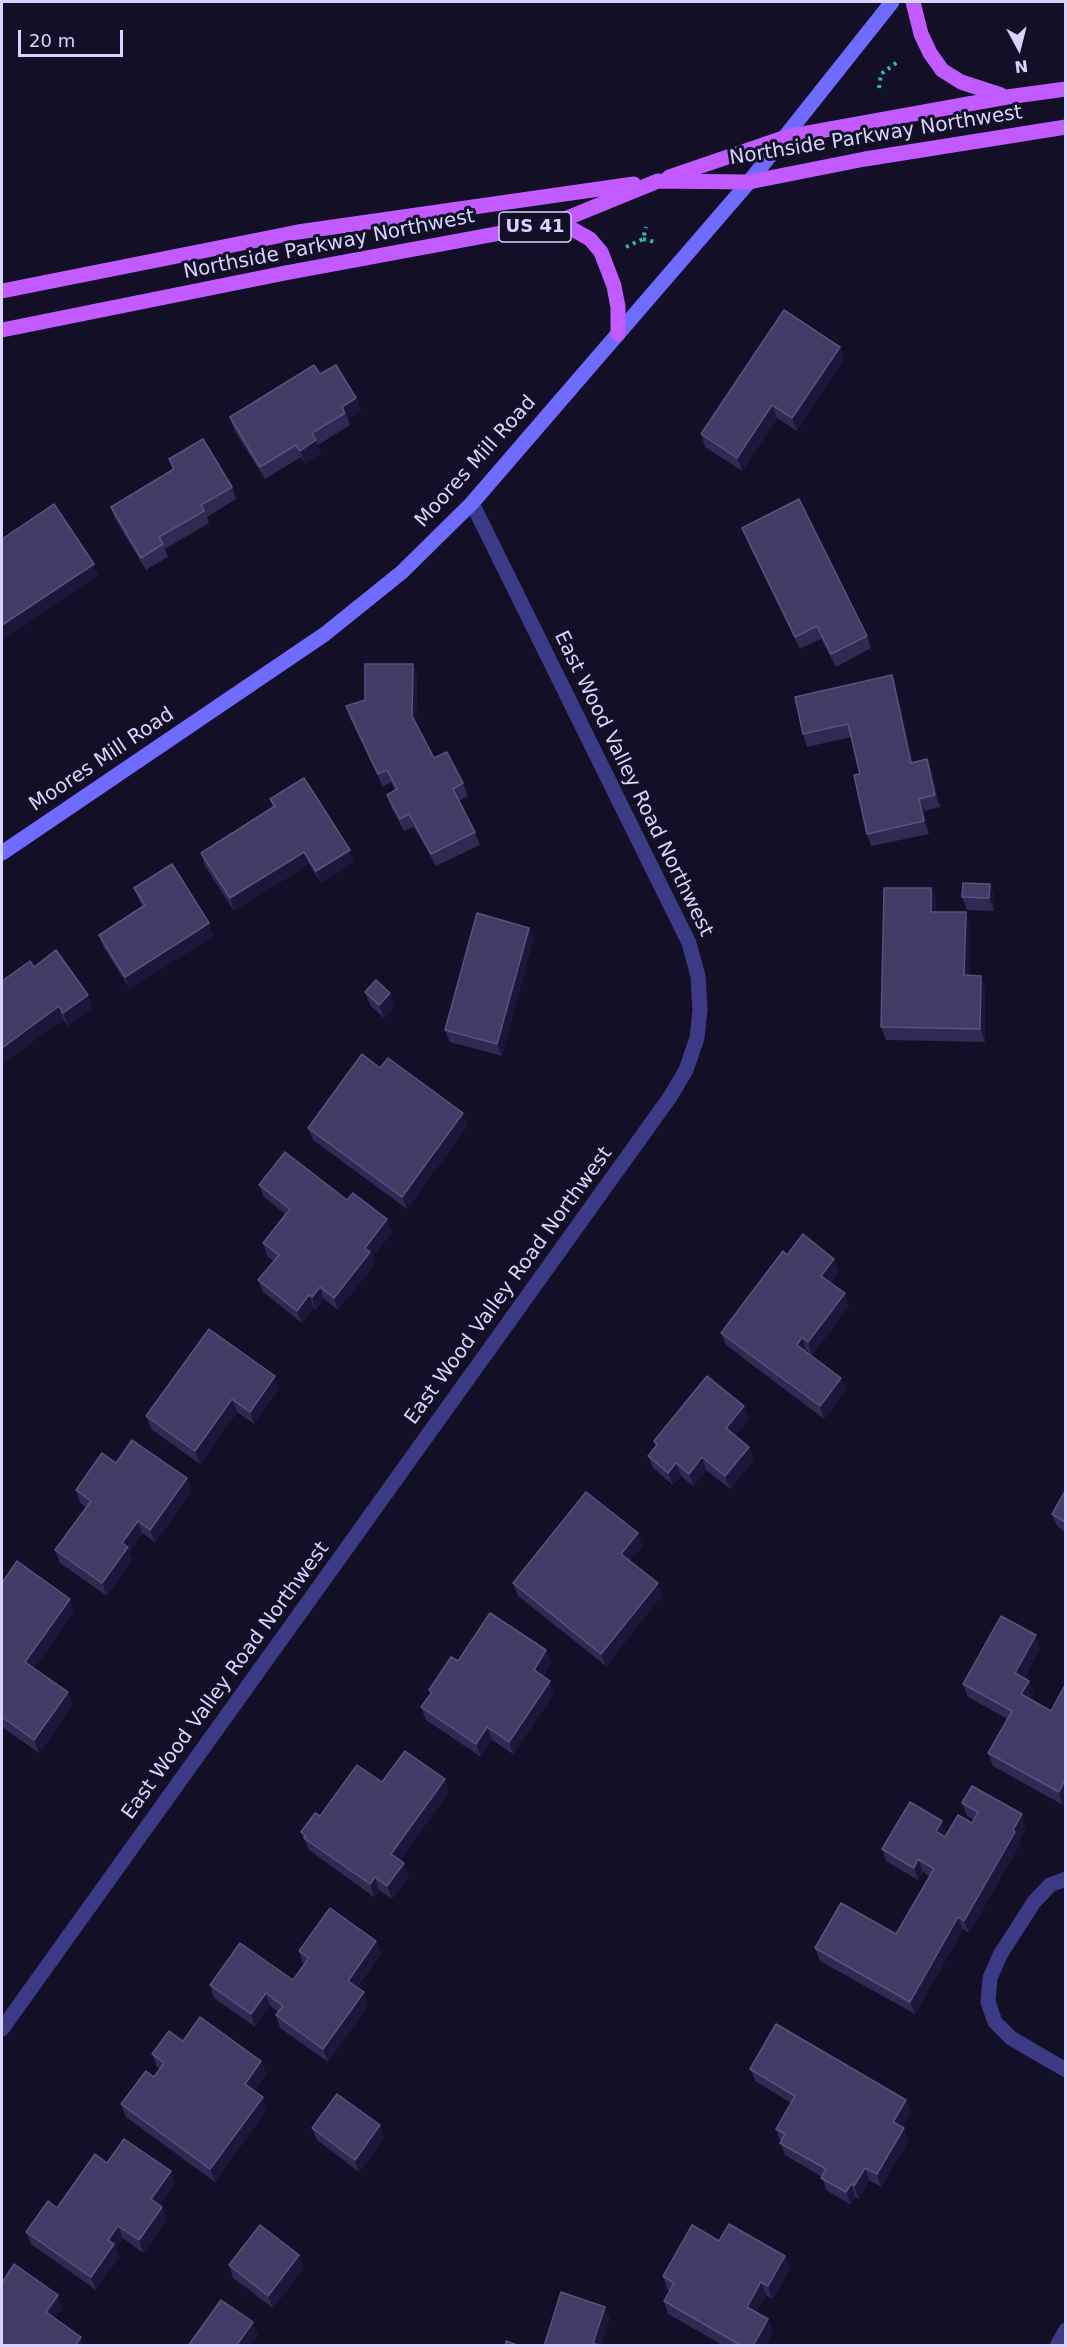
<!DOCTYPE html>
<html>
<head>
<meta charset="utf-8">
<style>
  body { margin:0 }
  #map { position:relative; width:1067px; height:2347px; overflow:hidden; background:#130f26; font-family:"DejaVu Sans",sans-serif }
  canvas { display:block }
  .frame { position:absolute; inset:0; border:3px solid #d9d4ff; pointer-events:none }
  .north { position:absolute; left:989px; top:18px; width:60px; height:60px; -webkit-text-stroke:4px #130f26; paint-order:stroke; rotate:173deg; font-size:16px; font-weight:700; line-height:24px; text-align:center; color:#d9d4ff }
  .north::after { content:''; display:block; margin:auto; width:21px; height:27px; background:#d9d4ff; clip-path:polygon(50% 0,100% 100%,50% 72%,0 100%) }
  .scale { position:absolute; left:18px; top:30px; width:105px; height:27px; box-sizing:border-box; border:3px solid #d9d4ff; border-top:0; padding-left:8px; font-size:18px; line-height:21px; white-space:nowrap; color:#d9d4ff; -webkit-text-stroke:4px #130f26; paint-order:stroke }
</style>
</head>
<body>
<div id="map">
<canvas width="1067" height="2347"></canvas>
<div class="frame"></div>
<div class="north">N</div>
<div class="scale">20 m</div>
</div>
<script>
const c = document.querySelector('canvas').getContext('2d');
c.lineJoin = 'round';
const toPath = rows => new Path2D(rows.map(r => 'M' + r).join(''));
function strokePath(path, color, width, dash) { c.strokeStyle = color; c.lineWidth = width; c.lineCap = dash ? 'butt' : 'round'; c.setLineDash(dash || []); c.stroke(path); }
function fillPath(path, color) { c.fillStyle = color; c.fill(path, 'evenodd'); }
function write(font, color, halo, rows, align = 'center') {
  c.font = font + ' "DejaVu Sans",sans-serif'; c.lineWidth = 6; c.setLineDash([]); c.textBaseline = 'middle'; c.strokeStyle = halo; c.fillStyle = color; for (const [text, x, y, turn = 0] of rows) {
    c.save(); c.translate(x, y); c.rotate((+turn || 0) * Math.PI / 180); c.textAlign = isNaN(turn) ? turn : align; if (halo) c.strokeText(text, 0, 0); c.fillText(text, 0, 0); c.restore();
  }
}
strokePath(toPath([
  [879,88,881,74,899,61],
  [643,239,655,242],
  [626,247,643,239,646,227]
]), '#2fb8b0', 4, [3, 4.5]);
strokePath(toPath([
  [1066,1879,1050,1885,1034,1902,1000,1955,990,1978,988,2002,995,2022,1011,2038,1066,2070]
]), '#3d3a85', 15);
strokePath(toPath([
  [2,2029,670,1097,686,1070,697,1038,700,1010,698,976,689,943,472,503],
  [1057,2346,1066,2330]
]), '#3d3a85', 15);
strokePath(toPath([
  [2,853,325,634,402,572,472,503,749,182,892,2]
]), '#6f6bff', 15);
strokePath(toPath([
  [913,2,921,34,930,53,942,70,961,82,1001,95],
  [669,177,786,137,1007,97,1066,89],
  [555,223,574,230,590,239,601,252,614,286,618,307,618,334],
  [2,291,298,232,634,184],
  [2,330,285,273,555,223,658,181,749,182,865,159,1066,127]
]), '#c25bff', 15);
fillPath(toPath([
  [840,347,844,360,797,431,777,418,742,471,705,447,701,434],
  [320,374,356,398,361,411,348,419,350,425,318,445,321,453,305,463,301,457,265,479,234,430,230,417],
  [169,459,232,487,236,499,207,517,209,523,165,549,168,557,146,570,115,519,111,507,173,470],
  [742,528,867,636,871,648,836,667,821,639,800,649,747,541],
  [413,664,417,676,416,725,434,758,463,783,468,796,459,801,475,832,480,845,436,866,414,827,404,831,391,807,387,795,395,790,391,782,383,787,350,718,346,706,365,700],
  [896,688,913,763,932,772,940,807,924,811,929,834,871,846,867,834,860,774,851,737,807,747,803,734],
  [270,799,354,862,321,883,309,864,234,911,205,866,201,853,273,808],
  [990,884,994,897,994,911,967,910,962,897],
  [134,888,214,935,130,989,104,948,99,935,143,907,139,900],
  [931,888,936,901,936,912,970,925,969,975,981,976,985,988,985,1042,886,1040,881,1027],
  [529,928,533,940,502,1056,450,1042,445,1030],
  [34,967,92,1008,68,1026,63,1019,2,1064,2,981],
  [365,992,395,1005,384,1018,370,1005],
  [380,1068,468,1125,407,1209,313,1140,308,1128],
  [259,1185,347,1200,392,1232,372,1257,375,1264,338,1310,324,1299,316,1310,314,1308,302,1323,263,1292,258,1280,274,1261,267,1256,263,1243,285,1214,264,1197],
  [839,1271,830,1283,849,1306,812,1355,806,1350,806,1351,846,1390,824,1419,726,1345,721,1333],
  [279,1389,254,1424,237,1412,200,1464,151,1429,146,1416],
  [749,1419,735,1435,754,1459,730,1489,706,1470,693,1486,681,1476,673,1485,653,1468,648,1456,656,1446,654,1441],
  [116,1463,192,1491,155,1542,142,1533,129,1552,132,1560,107,1596,60,1563,55,1550,86,1507,80,1503,76,1490],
  [1065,1491,1065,1532,1057,1526,1052,1514],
  [638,1533,642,1546,630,1561,662,1595,606,1666,518,1596,513,1583],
  [2,1583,74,1612,34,1668,73,1705,39,1753,2,1727],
  [1040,1648,1024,1678,1029,1681,1033,1693,1030,1699,1063,1805,993,1766,988,1753,1007,1719,968,1697,963,1684],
  [546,1650,551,1663,543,1676,554,1693,513,1754,492,1740,481,1757,426,1720,421,1707,430,1694,429,1690,458,1661],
  [382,1782,449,1792,400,1860,404,1863,409,1876,392,1899,379,1890,374,1897,309,1850,301,1832,320,1816],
  [962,1803,1026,1827,1019,1841,1020,1844,969,1933,963,1929,915,2014,820,1961,815,1948,896,1934,930,1876,923,1872,918,1880,886,1861,882,1849,942,1821,946,1833,944,1836,945,1837,972,1823,974,1820,967,1816],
  [299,1951,381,1953,357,1987,368,2005,328,2062,280,2028,276,2015,278,2012,270,2006,255,2027,214,1998,210,1985,293,1980,305,1964,303,1963],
  [183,2041,261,2061,266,2074,254,2090,267,2109,215,2182,126,2117,121,2104,154,2077,160,2069,157,2067,152,2054],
  [750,2069,906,2100,911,2112,902,2127,904,2128,908,2141,881,2187,869,2180,859,2199,855,2197,851,2205,826,2190,822,2177,785,2155,776,2129,791,2103,755,2081],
  [312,2128,385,2137,359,2172,317,2140],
  [107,2163,171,2171,175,2184,160,2205,167,2219,143,2253,123,2238,115,2249,119,2257,96,2290,31,2244,26,2232,57,2208],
  [719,2241,785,2256,790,2269,772,2299,766,2295,756,2312,773,2331,765,2346,724,2346,668,2314,664,2301,670,2291,667,2289,663,2276],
  [229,2265,304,2268,273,2308,233,2278]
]), '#312854');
fillPath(toPath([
  [840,347,844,360,797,431,792,418],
  [356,398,361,411,348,419,342,407],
  [772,405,777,418,742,471,737,458],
  [316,440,321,453,305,463,300,451],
  [94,564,98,576,2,641,2,625],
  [413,664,417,676,416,729,412,716],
  [892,675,896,688,916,776,911,763],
  [927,759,932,772,940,807,935,795],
  [919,799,924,811,929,834,924,821],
  [350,850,354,862,321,883,316,871],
  [304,852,309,864,234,911,230,898],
  [990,884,994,897,994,911,989,898],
  [931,888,936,901,936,924,931,912],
  [966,912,970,925,969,988,964,975],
  [209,923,214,935,130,989,125,977],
  [529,928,533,940,502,1056,497,1044],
  [981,976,985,988,985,1042,980,1029],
  [390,993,395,1005,384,1018,379,1005],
  [88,995,92,1008,68,1026,63,1013],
  [59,1006,63,1019,2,1064,2,1048],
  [463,1113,468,1125,407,1209,402,1197],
  [387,1219,392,1232,372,1257,375,1264,338,1310,334,1298,365,1248],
  [834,1259,839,1271,826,1289,821,1276],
  [320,1287,324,1299,316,1310,312,1297],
  [845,1293,849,1306,812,1355,808,1342],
  [309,1295,314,1308,302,1323,297,1311],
  [802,1337,806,1350,801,1357,797,1345],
  [275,1376,279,1389,254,1424,250,1412],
  [841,1378,846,1390,824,1419,820,1406],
  [232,1399,237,1412,200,1464,195,1451],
  [744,1406,749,1419,731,1440,726,1428],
  [749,1447,754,1459,730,1489,725,1476],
  [702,1457,706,1470,693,1486,689,1474],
  [676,1463,681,1476,673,1485,668,1473],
  [187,1478,192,1491,155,1542,150,1530],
  [138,1521,142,1533,129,1552,132,1560,107,1596,102,1583,122,1543],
  [638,1533,642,1546,626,1566,621,1554],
  [658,1583,662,1595,606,1666,601,1654],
  [70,1599,74,1612,30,1674,25,1662],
  [1036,1635,1040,1648,1019,1686,1015,1673],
  [546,1650,551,1663,538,1682,534,1670],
  [550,1681,554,1693,513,1754,509,1742],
  [1029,1681,1033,1693,1026,1707,1021,1694],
  [68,1692,73,1705,39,1753,34,1740],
  [487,1727,492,1740,481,1757,476,1744],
  [445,1779,449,1792,396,1867,391,1854],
  [1065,1780,1065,1801,1063,1805,1059,1792],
  [1022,1814,1026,1827,1019,1841,1020,1844,969,1933,964,1921],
  [942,1821,946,1833,940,1843,936,1831],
  [918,1859,923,1872,918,1880,914,1868],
  [404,1863,409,1876,392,1899,387,1886],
  [375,1877,379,1890,374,1897,370,1884],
  [958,1917,963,1929,915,2014,910,2002],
  [376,1941,381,1953,352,1993,348,1981],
  [364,1992,368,2005,328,2062,323,2049],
  [266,1993,270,2006,255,2027,251,2014],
  [261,2061,266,2074,249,2096,245,2084],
  [263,2097,267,2109,215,2182,210,2169],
  [906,2100,911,2112,898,2134,893,2122],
  [380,2125,385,2137,359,2172,355,2160],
  [904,2128,908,2141,881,2187,877,2174],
  [865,2168,869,2180,859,2199,854,2186],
  [171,2171,175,2184,156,2211,151,2199],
  [851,2184,855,2197,851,2205,846,2192],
  [162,2207,167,2219,143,2253,139,2240],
  [118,2226,123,2238,115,2249,119,2257,96,2290,91,2277,108,2240],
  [299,2255,304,2268,273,2308,268,2296],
  [785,2256,790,2269,772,2299,768,2286],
  [761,2282,766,2295,752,2319,747,2307],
  [58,2295,62,2308,50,2324,46,2312],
  [605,2307,610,2319,601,2346,594,2346,593,2343],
  [768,2319,773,2331,765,2346,753,2346],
  [253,2322,258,2335,250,2346,236,2346],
  [81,2337,84,2346,75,2346]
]), '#1d163a');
const building = toPath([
  [784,310,840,347,792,418,772,405,737,458,701,434,784,310],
  [314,365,320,374,336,365,356,398,342,407,345,413,312,433,316,440,300,451,296,445,260,467,230,417,314,365],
  [203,439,232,487,201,505,204,511,159,537,163,544,141,558,111,507,174,469,169,459,203,439],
  [799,499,867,636,831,654,817,626,795,637,742,528,799,499],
  [54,504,94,564,2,625,2,539,54,504],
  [365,664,413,664,412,716,434,758,447,752,463,783,453,789,475,832,431,854,409,814,400,819,387,795,397,789,387,770,378,774,346,706,365,700,365,664],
  [892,675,911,763,927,759,935,795,919,799,924,821,867,834,854,775,860,774,848,724,803,734,795,697,892,675],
  [304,778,350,850,316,871,304,852,230,898,201,853,275,806,270,799,304,778],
  [172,864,209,923,125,977,99,935,145,905,134,888,172,864],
  [963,883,990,884,989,898,962,897,963,883],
  [884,888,931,888,931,912,966,912,964,975,981,976,980,1029,881,1027,884,888],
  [477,913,529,928,497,1044,445,1030,477,913],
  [56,950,88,995,63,1013,59,1006,2,1048,2,981,30,961,34,967,56,950],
  [376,980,390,993,379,1005,365,992,376,980],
  [362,1054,380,1068,388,1058,463,1113,402,1197,308,1128,362,1054],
  [285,1152,347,1200,353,1193,387,1219,365,1248,370,1252,334,1298,320,1287,312,1297,309,1295,297,1311,258,1280,279,1255,263,1243,290,1209,259,1185,285,1152],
  [803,1234,834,1259,821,1276,845,1293,808,1342,802,1337,797,1345,841,1378,820,1406,721,1333,783,1251,787,1255,803,1234],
  [209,1329,275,1376,250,1412,232,1399,195,1451,146,1416,209,1329],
  [707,1376,744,1406,726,1428,749,1447,725,1476,702,1457,689,1474,676,1463,668,1473,648,1456,657,1445,654,1441,707,1376],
  [132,1440,187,1478,150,1530,138,1521,122,1543,128,1547,102,1583,55,1550,91,1501,76,1490,102,1453,116,1463,132,1440],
  [1065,1491,1065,1522,1052,1514,1065,1491],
  [586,1492,638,1533,621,1554,658,1583,601,1654,513,1583,586,1492],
  [17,1561,70,1599,25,1662,68,1692,34,1740,2,1717,2,1583,17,1561],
  [490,1613,546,1650,534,1670,550,1681,509,1742,487,1727,476,1744,421,1707,432,1692,429,1690,451,1657,458,1661,490,1613],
  [1001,1616,1036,1635,1015,1673,1029,1681,1021,1694,1051,1711,1065,1685,1065,1780,1059,1792,988,1753,1012,1711,963,1684,1001,1616],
  [405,1751,445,1779,391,1854,404,1863,387,1886,375,1877,370,1884,304,1838,306,1836,301,1832,315,1813,320,1816,357,1765,382,1782,405,1751],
  [972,1786,1022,1814,1013,1830,1015,1832,964,1921,958,1917,910,2002,815,1948,841,1903,896,1934,934,1869,918,1859,914,1868,882,1849,910,1802,942,1821,936,1831,945,1837,958,1815,972,1823,978,1812,962,1803,972,1786],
  [330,1908,376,1941,348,1981,364,1992,323,2049,276,2015,283,2006,266,1993,251,2014,210,1985,240,1943,293,1980,309,1958,299,1951,330,1908],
  [200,2017,261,2061,245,2084,263,2097,210,2169,121,2104,146,2071,154,2077,164,2063,152,2054,169,2031,183,2041,200,2017],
  [776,2024,906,2100,893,2122,904,2128,877,2174,865,2168,854,2186,851,2184,846,2192,821,2178,826,2169,780,2143,785,2134,776,2129,795,2096,750,2069,776,2024],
  [337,2094,380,2125,355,2160,312,2128,337,2094],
  [124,2139,171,2171,151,2199,162,2207,139,2240,118,2226,108,2240,114,2244,91,2277,26,2232,48,2201,57,2208,95,2154,107,2163,124,2139],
  [729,2224,785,2256,768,2286,761,2282,747,2307,768,2319,753,2346,742,2346,664,2301,674,2283,663,2276,692,2225,719,2241,729,2224],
  [260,2225,299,2255,268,2296,229,2265,260,2225],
  [14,2264,58,2295,46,2312,81,2337,75,2346,2,2346,2,2283,14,2264],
  [561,2292,605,2307,593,2343,600,2346,544,2346,561,2292],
  [221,2300,253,2322,236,2346,188,2346,221,2300],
  [506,2341,520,2346,505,2346,506,2341]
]);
fillPath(building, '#433a66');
strokePath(building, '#5a527e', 1.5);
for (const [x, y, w] of [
  [535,227,72]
]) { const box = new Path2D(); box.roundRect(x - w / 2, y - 15, w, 30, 4.5); c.fillStyle = '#130f26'; c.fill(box); strokePath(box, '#d9d4ff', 1.5); }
write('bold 18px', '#d9d4ff', null, [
  ["US 41",535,227]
]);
write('20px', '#d9d4ff', '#130f26', [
  ["Northside Parkway Northwest",876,136,-9],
  ["Northside Parkway Northwest",329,245,-11],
  ["Moores Mill Road",476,462,-48],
  ["Moores Mill Road",102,760,-34],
  ["East Wood Valley Road Northwest",633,784,64],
  ["East Wood Valley Road Northwest",509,1286,-54],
  ["East Wood Valley Road Northwest",226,1681,-54]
]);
</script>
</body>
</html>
